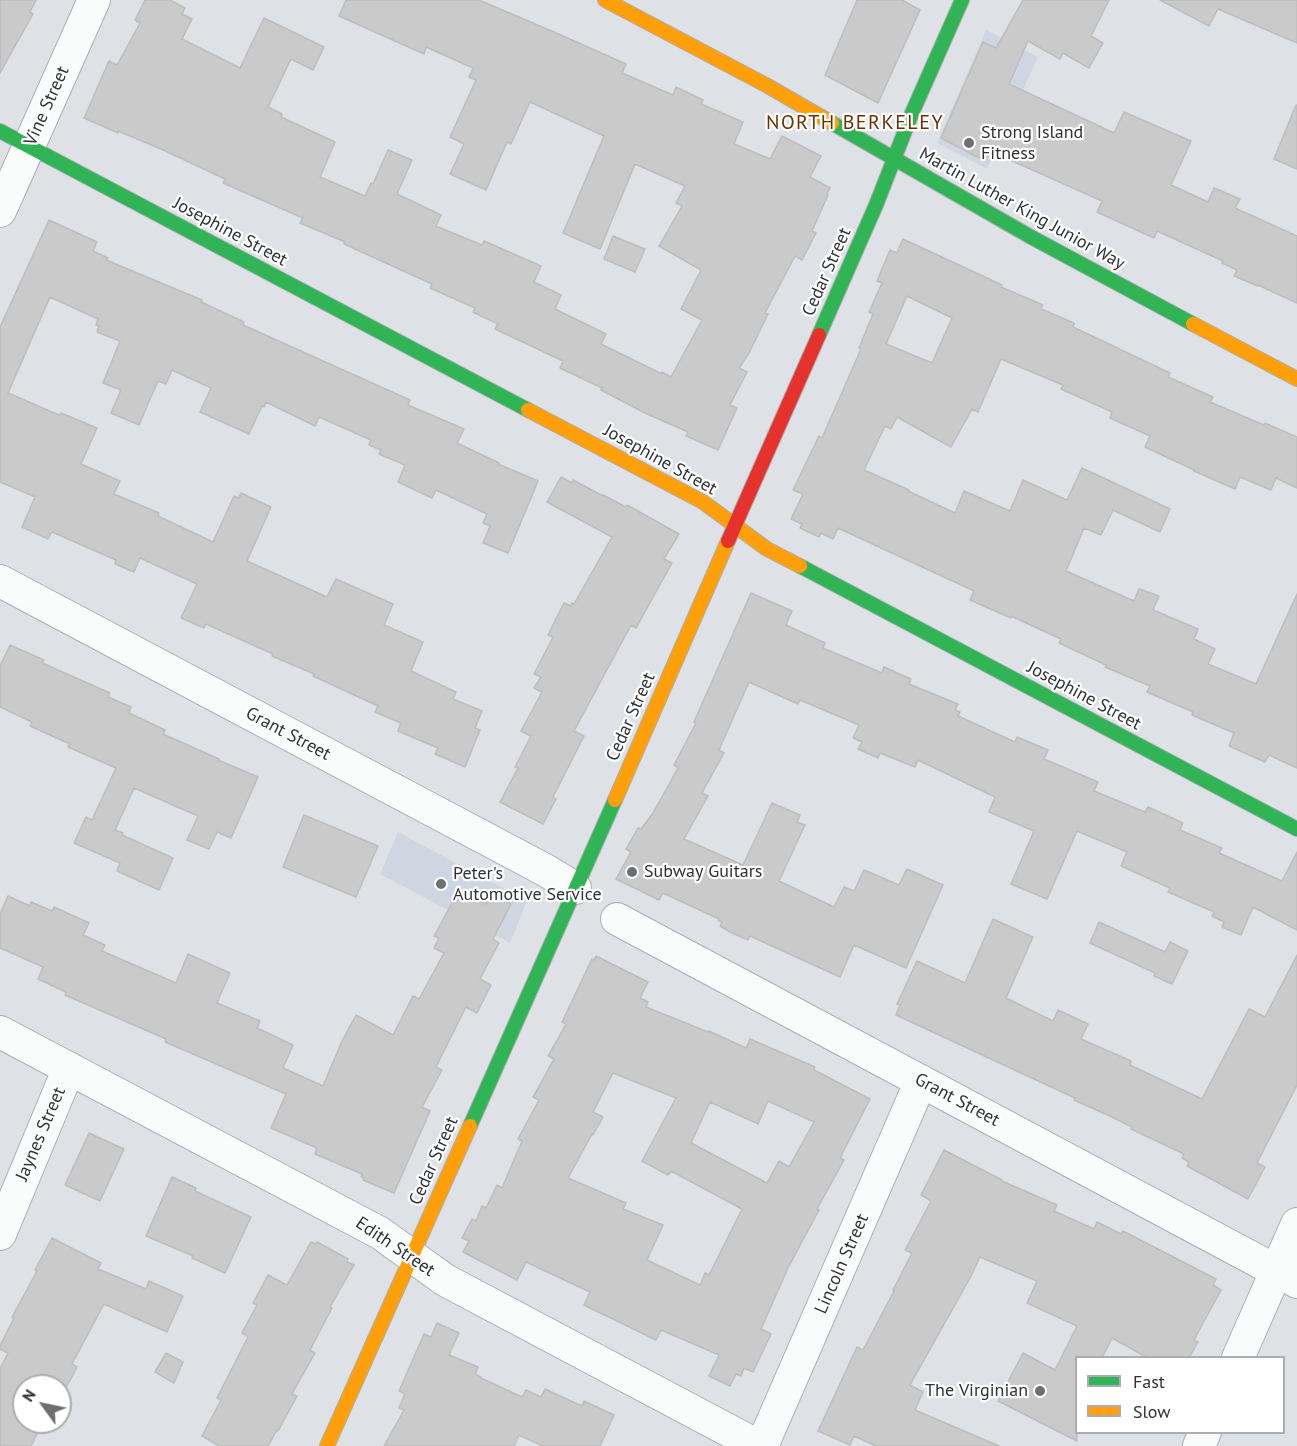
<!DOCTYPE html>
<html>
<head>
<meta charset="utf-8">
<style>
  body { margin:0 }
  #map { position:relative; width:1297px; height:1446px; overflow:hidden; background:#dee2e7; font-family:"PT Sans",sans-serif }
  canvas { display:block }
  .legend { position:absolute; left:1075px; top:1356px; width:210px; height:78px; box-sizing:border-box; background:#fff; border:2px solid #acadae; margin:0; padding:8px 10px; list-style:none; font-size:18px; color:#2f3235 }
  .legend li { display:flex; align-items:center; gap:12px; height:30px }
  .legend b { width:30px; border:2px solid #acadae }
  .north { position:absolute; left:12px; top:1374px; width:60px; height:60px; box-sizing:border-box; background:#fff; border:2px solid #acadae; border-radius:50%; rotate:303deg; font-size:16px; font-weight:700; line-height:24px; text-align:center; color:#2f3235 }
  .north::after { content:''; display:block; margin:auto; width:21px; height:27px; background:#6c7073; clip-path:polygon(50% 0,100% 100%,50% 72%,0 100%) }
</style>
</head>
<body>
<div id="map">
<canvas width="1297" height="1446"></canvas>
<ul class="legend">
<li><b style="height:8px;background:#30b455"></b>Fast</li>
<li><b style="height:8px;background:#ff9f0a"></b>Slow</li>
</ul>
<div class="north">N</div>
</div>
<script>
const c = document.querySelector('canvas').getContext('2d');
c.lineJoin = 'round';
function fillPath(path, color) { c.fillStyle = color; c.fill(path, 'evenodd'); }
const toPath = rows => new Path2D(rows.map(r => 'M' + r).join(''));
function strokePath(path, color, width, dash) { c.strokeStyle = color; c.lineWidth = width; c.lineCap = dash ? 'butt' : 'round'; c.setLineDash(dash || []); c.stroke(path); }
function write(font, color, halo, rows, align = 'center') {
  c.font = font + ' "PT Sans",sans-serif'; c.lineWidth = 4.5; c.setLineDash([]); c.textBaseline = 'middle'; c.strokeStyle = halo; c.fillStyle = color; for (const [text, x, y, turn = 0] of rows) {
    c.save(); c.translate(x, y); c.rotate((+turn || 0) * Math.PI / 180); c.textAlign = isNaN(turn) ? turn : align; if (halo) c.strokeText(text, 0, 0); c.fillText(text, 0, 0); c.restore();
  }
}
fillPath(toPath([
  [986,30,1038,57,987,169,937,143],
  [398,832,527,901,510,943,380,874]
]), '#ced7e1');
const building = toPath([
  [0,0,36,0,30,12,33,14,0,73,0,0],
  [145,0,170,0,185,8,182,14,192,19,182,39,240,68,264,18,324,47,313,70,291,59,268,107,282,114,281,117,335,142,320,177,365,196,371,183,373,184,388,150,412,160,397,194,441,215,436,226,482,245,484,241,541,266,534,282,561,295,555,309,606,334,601,344,662,374,662,372,671,377,702,320,681,309,701,270,659,246,682,206,676,203,685,186,635,164,600,249,563,233,604,136,530,102,511,144,507,142,486,190,450,174,464,144,450,137,476,80,469,77,473,68,426,47,424,54,339,16,346,0,479,0,554,32,626,64,622,73,673,95,676,87,703,100,701,104,743,122,734,144,770,159,782,136,821,156,810,177,830,188,827,194,828,195,812,231,816,233,802,260,795,256,765,313,768,314,749,353,739,368,747,372,730,405,737,408,718,450,686,436,688,432,645,413,601,390,602,388,560,368,563,361,495,329,498,324,473,312,475,308,430,288,432,284,344,244,345,242,300,223,303,218,223,183,225,179,161,149,118,131,118,133,84,118,109,61,117,65,140,23,135,20,145,0],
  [857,0,902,0,920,10,878,103,825,75,857,0],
  [1023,0,1109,0,1091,36,1103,43,1089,68,1063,53,1060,59,1028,41,1009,84,1114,133,1124,112,1191,141,1171,185,1208,202,1214,188,1240,199,1235,208,1297,236,1297,303,1258,285,1258,286,1234,276,1237,270,1222,263,1223,261,1157,231,1154,238,1097,212,1102,201,990,151,985,161,941,138,983,42,996,48,1023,0],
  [1160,0,1297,0,1297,43,1218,9,1209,26,1160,0],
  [1296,105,1297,105,1297,169,1274,159,1296,105],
  [49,220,97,242,93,251,108,258,106,260,202,300,201,302,244,322,243,325,410,400,408,405,464,429,457,443,499,463,498,464,538,481,508,553,483,543,490,526,483,523,487,514,436,490,432,498,398,482,405,465,379,454,381,450,369,445,371,440,319,417,315,426,266,402,264,407,262,406,249,434,200,412,211,388,172,370,166,384,158,381,139,425,111,413,121,390,103,383,120,341,97,332,99,326,96,325,98,319,50,297,8,393,59,415,61,413,97,428,81,464,120,481,114,494,159,513,158,516,213,542,234,496,239,498,241,493,271,507,247,561,327,597,336,579,393,604,384,625,423,642,411,671,456,692,453,699,482,711,475,728,480,730,465,767,435,754,438,748,398,731,401,723,375,712,378,706,313,676,314,674,272,656,273,654,206,624,204,628,181,618,197,584,140,558,134,572,115,564,116,560,52,532,48,539,22,527,35,497,0,482,0,327,49,220],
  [613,236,645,249,635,272,604,259,613,236],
  [903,239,1002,285,1001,287,1043,305,1041,309,1074,323,1073,327,1170,373,1168,377,1213,397,1210,402,1264,425,1265,423,1297,437,1297,488,1276,478,1271,490,1240,477,1235,489,1194,471,1194,470,1145,447,1150,436,1110,418,1112,412,1061,389,1063,385,1001,359,978,412,972,409,951,447,897,417,891,429,885,426,864,470,909,490,908,491,955,513,964,491,1010,511,1023,480,1067,500,1082,468,1170,509,1160,532,1113,510,1101,535,1084,528,1066,571,1134,601,1139,589,1159,596,1153,610,1198,629,1194,639,1215,649,1208,664,1256,684,1297,594,1297,768,1269,755,1265,762,1229,746,1234,733,1192,715,1193,712,1147,692,1150,686,1105,667,1106,665,1059,643,1061,639,1011,616,1011,618,970,600,974,591,838,528,833,539,821,533,819,537,800,528,802,524,791,519,803,494,793,490,819,436,822,438,861,349,859,348,873,314,869,312,882,283,877,281,890,250,897,253,903,239],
  [907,296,952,318,932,363,886,344,907,296],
  [561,477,572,483,573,480,603,496,603,495,626,507,627,505,679,534,664,559,672,563,636,628,631,625,574,731,584,736,553,797,556,799,543,824,500,802,518,768,515,767,531,736,521,731,542,692,534,688,541,677,534,674,553,637,548,635,564,603,571,606,572,603,574,604,612,537,547,502,561,477],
  [751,593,792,611,786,625,825,643,823,648,882,673,884,667,911,679,909,684,958,704,955,710,960,712,958,716,1015,742,1017,737,1048,750,1044,759,1098,782,1094,791,1145,812,1148,807,1183,823,1180,830,1222,848,1219,853,1282,881,1297,852,1297,930,1253,907,1241,935,1222,927,1224,922,1212,916,1214,912,1168,892,1170,888,1121,866,1127,852,1077,831,1047,899,1011,884,1034,831,989,812,995,797,918,760,915,767,880,753,878,758,858,749,862,742,853,738,859,725,800,700,798,704,749,682,719,750,724,753,702,793,708,796,684,839,743,865,772,803,800,815,797,822,805,825,779,881,834,907,844,887,854,891,864,870,899,885,907,869,943,885,906,968,854,945,840,977,750,936,748,940,730,932,720,926,722,922,718,920,719,919,663,893,659,900,616,879,631,852,626,849,638,828,641,829,653,813,678,768,674,765,696,723,694,722,751,593],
  [10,645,44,660,42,663,110,693,108,697,131,707,129,713,165,730,163,734,219,759,218,760,258,777,231,838,217,832,209,849,187,840,198,816,134,788,115,830,123,833,122,835,173,858,159,890,117,871,120,863,74,843,86,817,92,820,116,768,68,747,70,744,30,726,32,722,0,707,0,666,10,645],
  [304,815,378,846,356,897,283,867,304,815],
  [459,890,486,904,492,894,511,904,493,939,499,943,480,979,491,985,477,1013,466,1007,436,1067,442,1070,422,1107,430,1111,394,1193,363,1180,364,1178,361,1177,362,1174,315,1154,317,1148,271,1128,286,1094,165,1042,166,1039,65,995,66,992,38,979,43,967,0,948,0,914,8,896,30,906,31,902,52,911,54,907,89,923,83,935,105,945,102,951,176,983,188,954,230,973,217,1003,260,1021,257,1028,293,1045,283,1068,323,1086,342,1041,356,1015,393,1035,413,996,419,999,444,953,434,948,439,938,434,936,459,890],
  [993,919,1033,937,1006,998,1053,1021,1058,1010,1088,1024,1081,1039,1131,1061,1130,1065,1202,1099,1249,1009,1265,1017,1297,955,1297,1085,1257,1163,1265,1167,1248,1199,1187,1166,1189,1162,1182,1158,1184,1154,1131,1129,1132,1127,1112,1117,1074,1100,1075,1098,896,1015,900,1005,897,1004,917,961,965,983,993,919],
  [1099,922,1165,952,1170,942,1188,951,1172,984,1154,976,1155,973,1090,943,1099,922],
  [596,956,648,982,640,998,648,1002,646,1007,708,1032,709,1031,746,1048,750,1039,815,1067,814,1070,870,1099,840,1158,844,1160,817,1209,819,1210,788,1268,761,1329,771,1334,753,1372,744,1368,741,1376,736,1374,730,1386,709,1376,719,1355,661,1330,656,1340,584,1305,590,1292,526,1262,517,1280,463,1252,469,1241,462,1238,472,1219,476,1221,482,1206,486,1208,497,1185,502,1188,522,1141,518,1139,539,1100,533,1097,554,1059,548,1056,566,1024,562,1022,592,959,594,960,596,956],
  [613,1073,676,1098,642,1161,668,1175,671,1171,742,1209,709,1275,705,1273,700,1285,647,1260,663,1225,623,1209,626,1203,568,1178,592,1134,593,1135,603,1117,593,1112,613,1073],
  [768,1101,814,1122,789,1167,779,1161,767,1183,691,1143,710,1102,758,1124,768,1101],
  [89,1133,124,1149,100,1201,65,1185,89,1133],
  [944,1150,1002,1180,1002,1181,1057,1205,1054,1211,1094,1229,1097,1222,1121,1234,1123,1231,1216,1279,1213,1285,1221,1290,1194,1340,1198,1342,1189,1358,1148,1358,1112,1338,1102,1358,1077,1358,1077,1441,998,1401,1023,1353,1055,1370,1077,1326,1027,1303,1037,1281,980,1257,970,1278,910,1385,923,1392,915,1410,999,1446,876,1446,854,1436,850,1445,818,1431,857,1347,863,1350,894,1291,893,1290,912,1253,905,1250,931,1201,921,1195,944,1150],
  [172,1177,196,1188,195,1191,251,1217,225,1273,192,1258,193,1256,146,1236,172,1177],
  [52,1238,101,1263,98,1269,146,1289,149,1281,183,1296,167,1332,104,1304,72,1364,77,1367,67,1386,62,1386,60,1389,60,1386,24,1386,24,1422,43,1422,31,1446,0,1446,0,1369,8,1353,0,1349,0,1346,14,1318,12,1317,37,1271,35,1270,52,1238],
  [311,1242,316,1244,317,1242,348,1259,347,1262,354,1265,330,1307,332,1308,310,1350,315,1353,292,1394,297,1396,278,1431,277,1430,268,1446,219,1446,202,1436,221,1400,217,1398,248,1337,242,1333,257,1305,253,1303,268,1275,287,1285,311,1242],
  [437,1323,459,1333,449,1355,478,1367,475,1374,481,1377,481,1378,522,1397,526,1390,541,1397,545,1389,582,1406,584,1401,614,1415,600,1446,543,1446,519,1435,514,1446,384,1446,404,1410,399,1408,405,1394,399,1391,424,1334,431,1337,437,1323],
  [166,1353,183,1362,174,1383,155,1372,166,1353]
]);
fillPath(building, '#cacacb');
strokePath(building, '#bdbdbe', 1.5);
const street = toPath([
  [0,211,94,0],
  [0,581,545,870,575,888],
  [617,919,1297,1282],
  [0,1032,380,1233,445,1280,758,1446],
  [0,1234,69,1068],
  [1238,1358,1297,1224],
  [762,1446,921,1081],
  [1199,1446,1205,1432]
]);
const fast = toPath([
  [832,123,1031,237,1193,324],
  [0,131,528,410],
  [819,335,876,205,912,113,962,0],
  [800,566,1297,829],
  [470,1126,615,800]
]);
const slow = toPath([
  [605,0,766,85,832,123],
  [1193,324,1297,379],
  [528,410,703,502,767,549,800,566],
  [615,800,728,541],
  [327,1446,470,1126]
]);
const jam = toPath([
  [728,541,819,335]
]);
strokePath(street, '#abaeb2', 34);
strokePath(fast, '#abaeb2', 16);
strokePath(slow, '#abaeb2', 16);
strokePath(jam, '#abaeb2', 16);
strokePath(street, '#fafbfb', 32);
strokePath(fast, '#30b455', 14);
strokePath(slow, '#ff9f0a', 14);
strokePath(jam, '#e5322d', 14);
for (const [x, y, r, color] of [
  [969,143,6,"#6c7073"],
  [632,872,6,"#6c7073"],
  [441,884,6,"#6c7073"],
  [1040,1391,6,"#6c7073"]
]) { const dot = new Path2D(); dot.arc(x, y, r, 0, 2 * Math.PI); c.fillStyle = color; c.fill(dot); strokePath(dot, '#fff', 2); }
write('18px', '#2f3235', '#fff', [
  ["Vine Street",47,106,-66],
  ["Martin Luther King Junior Way",1022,209,29],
  ["Josephine Street",230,232,28],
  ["Cedar Street",827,272,-66],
  ["Josephine Street",660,460,29],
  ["Josephine Street",1084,696,28],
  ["Cedar Street",631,717,-66],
  ["Grant Street",288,734,28],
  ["Grant Street",957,1100,28],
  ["Jaynes Street",41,1134,-67],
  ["Cedar Street",434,1161,-66],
  ["Edith Street",395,1247,34],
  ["Lincoln Street",842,1264,-66]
]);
write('18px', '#2f3235', '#fff', [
  ["Strong Island",981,133],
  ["Fitness",981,154],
  ["Subway Guitars",644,872],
  ["Peter's",453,874],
  ["Automotive Service",453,895],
  ["The Virginian",1028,1391,"right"]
], 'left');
c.letterSpacing = '1.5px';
write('20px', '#6c2f02', '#fff', [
  ["NORTH BERKELEY",855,123]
]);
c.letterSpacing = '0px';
</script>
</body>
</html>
